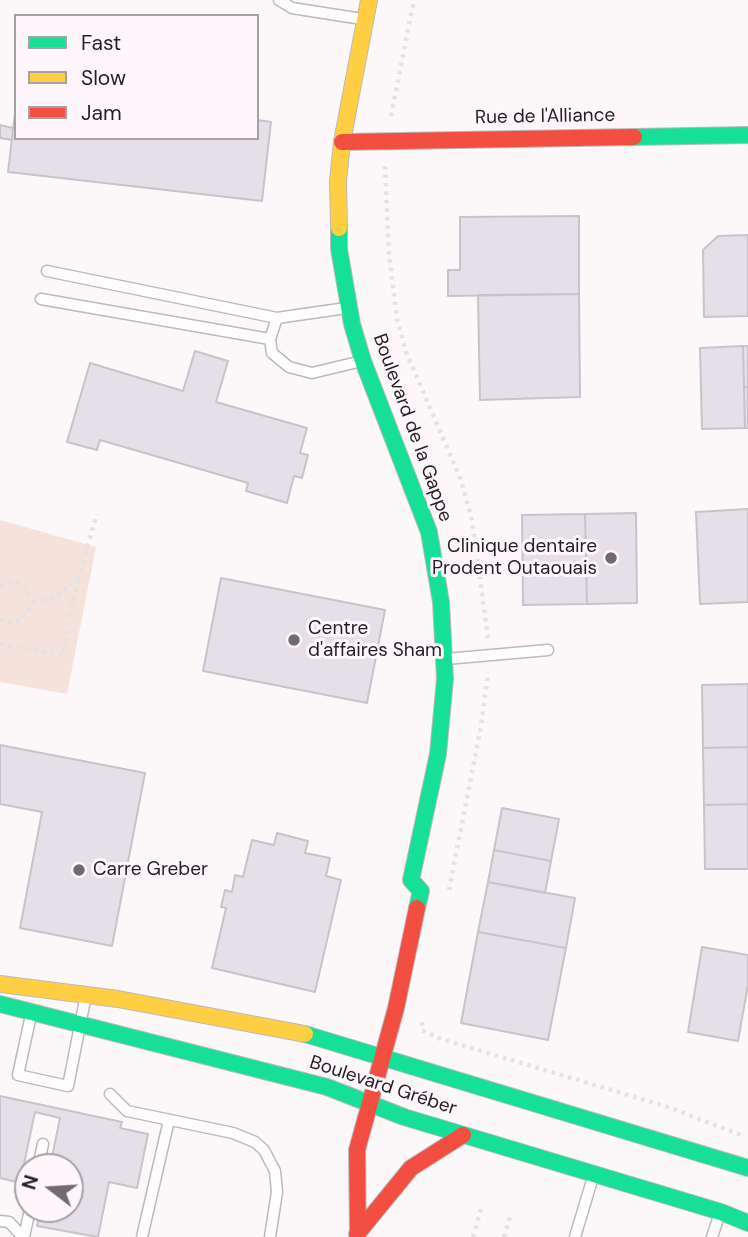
<!DOCTYPE html>
<html>
<head>
<meta charset="utf-8">
<style>
  body { margin:0 }
  #map { position:relative; width:748px; height:1237px; overflow:hidden; background:#fcf8fa; font-family:"DM Sans",sans-serif }
  canvas { display:block }
  .legend { position:absolute; left:14px; top:14px; width:245px; height:126px; box-sizing:border-box; background:#fdf7fb; border:2px solid #a8a0a5; margin:0; padding:9px 12px; list-style:none; font-size:21px; color:#291d25 }
  .legend li { display:flex; align-items:center; gap:14px; height:35px }
  .legend b { width:35px; border:2px solid #a8a0a5 }
  .north { position:absolute; left:14px; top:1153px; width:70px; height:70px; box-sizing:border-box; background:#fdf7fb; border:2px solid #a8a0a5; border-radius:50%; rotate:287deg; font-size:19px; font-weight:700; line-height:28px; text-align:center; color:#291d25 }
  .north::after { content:''; display:block; margin:auto; width:24px; height:32px; background:#736a70; clip-path:polygon(50% 0,100% 100%,50% 72%,0 100%) }
</style>
</head>
<body>
<div id="map">
<canvas width="748" height="1237"></canvas>
<ul class="legend">
<li><b style="height:9px;background:#16e098"></b>Fast</li>
<li><b style="height:9px;background:#ffcf43"></b>Slow</li>
<li><b style="height:9px;background:#f24e42"></b>Jam</li>
</ul>
<div class="north">N</div>
</div>
<script>
const c = document.querySelector('canvas').getContext('2d');
c.lineJoin = 'round';
function fillPath(path, color) { c.fillStyle = color; c.fill(path, 'evenodd'); }
const toPath = rows => new Path2D(rows.map(r => 'M' + r).join(''));
function strokePath(path, color, width, dash) { c.strokeStyle = color; c.lineWidth = width; c.lineCap = dash ? 'butt' : 'round'; c.setLineDash(dash || []); c.stroke(path); }
function write(font, color, halo, rows, align = 'center') {
  c.font = font + ' "DM Sans",sans-serif'; c.lineWidth = 6; c.setLineDash([]); c.textBaseline = 'middle'; c.strokeStyle = halo; c.fillStyle = color; for (const [text, x, y, turn = 0] of rows) {
    c.save(); c.translate(x, y); c.rotate((+turn || 0) * Math.PI / 180); c.textAlign = isNaN(turn) ? turn : align; if (halo) c.strokeText(text, 0, 0); c.fillText(text, 0, 0); c.restore();
  }
}
fillPath(toPath([
  [0,520,96,547,67,694,0,682]
]), '#f5e2db');
const building = toPath([
  [16,105,16,138,257,138,257,120,271,122,262,201,8,172,16,105],
  [0,125,13,128,12,140,0,138,0,125],
  [579,216,579,294,448,296,448,270,460,270,460,217,579,216],
  [748,235,748,316,704,317,703,250,718,236,748,235],
  [579,294,580,397,480,400,478,295,579,294],
  [743,346,745,428,702,429,700,348,743,346],
  [743,346,748,346,748,387,744,387,743,346],
  [195,351,228,361,216,402,307,428,300,453,308,455,302,478,294,476,287,503,246,491,248,483,100,440,97,450,67,442,90,363,183,391,195,351],
  [744,387,748,387,748,428,745,428,744,387],
  [748,509,748,602,700,604,696,512,748,509],
  [636,513,637,603,587,604,585,514,636,513],
  [585,514,587,604,523,605,522,515,585,514],
  [221,578,385,610,367,703,203,671,221,578],
  [748,684,748,747,703,748,702,685,748,684],
  [0,745,145,773,112,946,20,928,42,812,0,804,0,745],
  [748,747,748,804,704,805,703,748,748,747],
  [748,804,748,869,705,869,704,805,748,804],
  [502,808,559,819,551,861,494,850,502,808],
  [277,833,308,841,305,853,330,858,326,876,341,880,315,992,212,968,226,908,221,907,225,890,232,892,235,875,243,877,252,840,274,845,277,833],
  [494,850,551,861,545,893,488,882,494,850],
  [488,882,575,898,566,948,478,932,488,882],
  [478,932,566,948,548,1040,461,1023,478,932],
  [702,947,748,955,748,985,738,1041,688,1032,702,947],
  [0,1096,122,1122,120,1128,148,1134,137,1188,109,1182,98,1237,37,1226,41,1209,70,1209,70,1167,50,1167,60,1118,35,1112,20,1183,0,1178,0,1096]
]);
fillPath(building, '#e5e0e8');
strokePath(building, '#c8c3ca', 2);
const lane = toPath([
  [279,0,292,8,362,19],
  [47,271,277,318,346,308],
  [41,299,270,339],
  [277,318,270,339,272,353,289,367,312,373,362,361],
  [446,659,548,650],
  [31,1015,18,1075,68,1086,86,995],
  [110,1094,127,1111,233,1133,255,1142,264,1150,275,1171,277,1192,270,1237],
  [38,1167,43,1144],
  [0,1221,9,1222,23,1237],
  [24,1237,30,1209],
  [142,1237,169,1120],
  [575,1237,593,1177],
  [712,1237,720,1213]
]);
const fast = toPath([
  [634,137,748,135],
  [339,228,339,249,352,324,363,361,429,532,441,602,445,679,438,754,411,880,421,891,417,908],
  [0,1004,327,1087,404,1117,721,1212,748,1223],
  [305,1034,748,1168]
]);
const slow = toPath([
  [339,228,338,181,342,142,369,0],
  [0,984,118,999,305,1034]
]);
const jam = toPath([
  [342,142,634,137],
  [357,1234,411,1168,463,1135],
  [358,1237,357,1150,396,1008,417,908]
]);
strokePath(lane, '#bfb8bc', 13);
strokePath(fast, '#bfb8bc', 18);
strokePath(slow, '#bfb8bc', 18);
strokePath(jam, '#bfb8bc', 18);
strokePath(toPath([
  [391,116,414,0],
  [385,166,389,254,397,319,406,352,461,480,472,520,488,638],
  [0,585,11,581,24,585,33,603,22,620,9,623,0,619],
  [33,603,57,596,78,578,97,514],
  [0,644,62,655,78,578],
  [449,890,481,726,488,672],
  [422,1022,422,1030,441,1039,668,1107,741,1135],
  [473,1237,481,1209],
  [504,1237,510,1217]
]), '#e4e2e3', 4.5, [3.5, 5]);
strokePath(lane, '#fffefe', 10);
strokePath(fast, '#16e098', 16);
strokePath(slow, '#ffcf43', 16);
strokePath(jam, '#f24e42', 16);
for (const [x, y, r, color] of [
  [611,558,7,"#736a70"],
  [294,640,7,"#736a70"],
  [79,870,7,"#736a70"]
]) { const dot = new Path2D(); dot.arc(x, y, r, 0, 2 * Math.PI); c.fillStyle = color; c.fill(dot); strokePath(dot, '#fdf7fb', 2.5); }
write('19px', '#291d25', '#fdf7fb', [
  ["Rue de l'Alliance",545,117,-1],
  ["Boulevard de la Gappe",412,428,70],
  ["Boulevard Gréber",383,1086,18]
]);
write('19px', '#291d25', '#fdf7fb', [
  ["Clinique dentaire",597,547,"right"],
  ["Prodent Outaouais",597,569,"right"],
  ["Centre",308,629],
  ["d'affaires Sham",308,651],
  ["Carre Greber",93,870]
], 'left');
</script>
</body>
</html>
